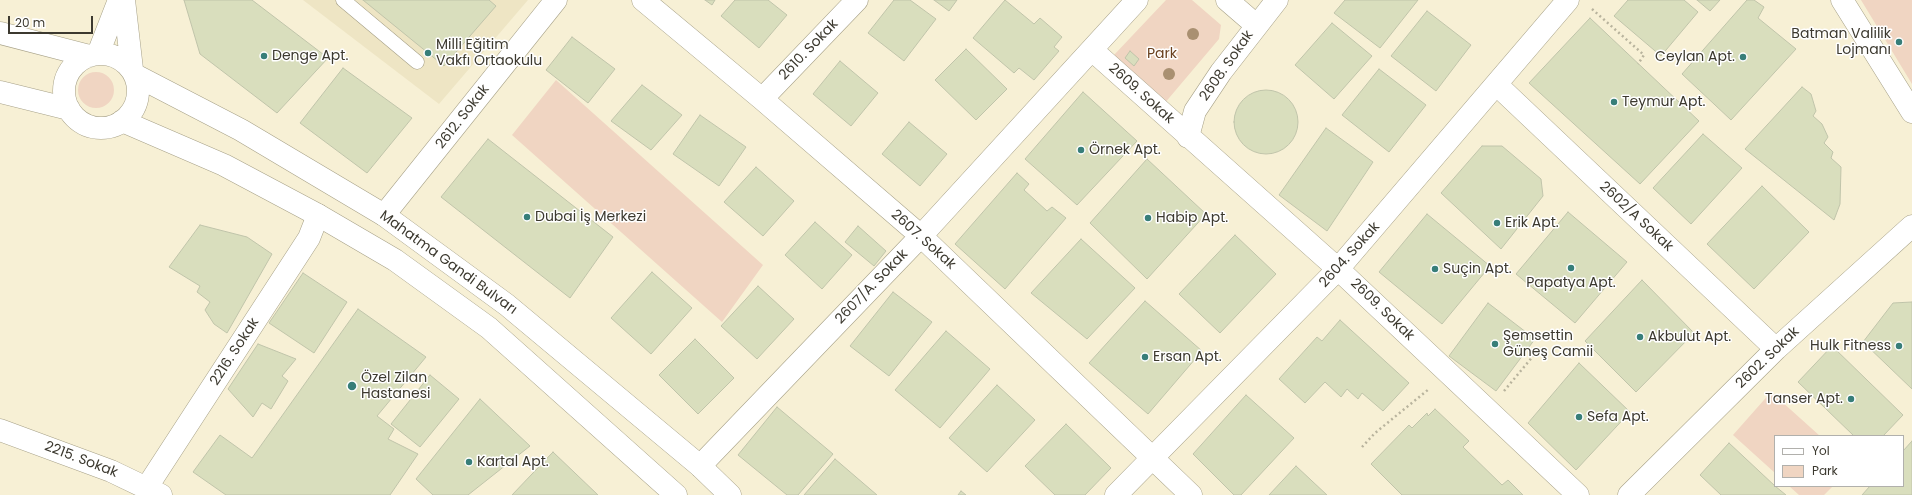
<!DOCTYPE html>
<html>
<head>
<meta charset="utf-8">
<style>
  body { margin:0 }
  #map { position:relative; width:1912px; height:495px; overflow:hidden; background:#f7f0d5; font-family:Poppins,sans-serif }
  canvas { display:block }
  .legend { position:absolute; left:1774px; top:435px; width:130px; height:52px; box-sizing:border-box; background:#fff; border:1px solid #b1b0ac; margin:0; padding:5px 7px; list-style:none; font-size:12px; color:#3c392f }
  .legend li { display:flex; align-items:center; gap:8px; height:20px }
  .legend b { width:20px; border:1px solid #b1b0ac }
  .scale { position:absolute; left:8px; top:16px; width:85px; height:18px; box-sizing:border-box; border:2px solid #3c392f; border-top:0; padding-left:5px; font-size:12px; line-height:14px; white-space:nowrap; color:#3c392f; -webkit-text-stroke:3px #fff; paint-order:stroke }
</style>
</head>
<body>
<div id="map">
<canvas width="1912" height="495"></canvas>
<ul class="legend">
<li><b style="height:5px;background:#fff"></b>Yol</li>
<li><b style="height:11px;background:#f0d5c2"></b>Park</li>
</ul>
<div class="scale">20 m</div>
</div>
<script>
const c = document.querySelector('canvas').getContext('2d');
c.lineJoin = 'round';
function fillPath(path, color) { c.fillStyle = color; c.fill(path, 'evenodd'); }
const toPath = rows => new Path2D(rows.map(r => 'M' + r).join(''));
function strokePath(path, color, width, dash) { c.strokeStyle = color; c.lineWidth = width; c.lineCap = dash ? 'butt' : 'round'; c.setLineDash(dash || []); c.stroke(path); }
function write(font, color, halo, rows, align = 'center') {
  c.font = font + ' Poppins,sans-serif'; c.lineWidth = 3; c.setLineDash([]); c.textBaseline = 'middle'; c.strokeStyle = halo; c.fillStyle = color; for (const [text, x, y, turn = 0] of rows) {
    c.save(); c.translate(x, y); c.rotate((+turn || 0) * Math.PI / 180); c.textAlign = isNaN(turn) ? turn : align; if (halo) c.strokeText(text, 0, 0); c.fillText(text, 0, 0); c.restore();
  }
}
fillPath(toPath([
  [303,0,528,0,439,104]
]), '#eee5c4');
fillPath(toPath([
  [1166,0,1192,0,1221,25,1219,39,1164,104,1114,55],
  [1861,0,1912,0,1912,84],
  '78 90a18 18 0 1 1 36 0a18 18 0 1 1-36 0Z',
  [556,80,763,265,722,322,512,135],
  [1771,392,1820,436,1775,436,1775,473,1733,435],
  [1789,486,1833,486,1824,495,1799,495]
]), '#f0d5c2');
const building = toPath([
  [184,0,252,0,328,58,277,113,200,54,184,0],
  [363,0,489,0,496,6,444,66,363,0],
  [705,0,715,0,712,5,705,0],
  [735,0,768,0,787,15,759,48,721,16,735,0],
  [894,0,910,0,936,19,904,61,868,33,894,0],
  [934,0,957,0,949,11,934,0],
  [1005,0,1034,24,1040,18,1062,37,1054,47,1059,51,1034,80,1019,68,1014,73,973,38,1005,0],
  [1345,0,1418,0,1380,48,1334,13,1345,0],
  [1628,0,1684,0,1698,12,1661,56,1614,16,1628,0],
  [1697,0,1720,0,1710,11,1697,0],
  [1747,0,1754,0,1764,7,1758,18,1796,49,1731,120,1682,74,1747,0],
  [1427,11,1471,45,1436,91,1391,56,1427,11],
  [1590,18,1699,121,1640,184,1529,83,1590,18],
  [1332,23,1372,56,1334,99,1295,65,1332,23],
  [572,37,615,69,588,103,546,70,572,37],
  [966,49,1007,89,976,120,935,80,966,49],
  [1130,51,1139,59,1134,66,1125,58,1130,51],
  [840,61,878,93,851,126,813,94,840,61],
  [343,68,412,118,367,173,300,123,343,68],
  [1379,69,1426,105,1389,152,1342,115,1379,69],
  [642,85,682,115,651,150,611,121,642,85],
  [1802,87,1811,94,1816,111,1813,116,1822,124,1828,137,1824,143,1833,152,1831,158,1841,167,1840,204,1834,220,1745,149,1802,87],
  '1234 122a32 32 0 1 1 64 0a32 32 0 1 1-64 0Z',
  [1083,92,1137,141,1077,205,1025,159,1083,92],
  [700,115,746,147,719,186,673,154,700,115],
  [909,122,947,154,920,186,882,154,909,122],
  [1326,128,1373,162,1327,231,1279,195,1326,128],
  [1703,134,1742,168,1691,224,1653,188,1703,134],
  [488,139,613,237,570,298,441,197,488,139],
  [1482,146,1502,146,1541,179,1543,196,1501,249,1441,193,1482,146],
  [1147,159,1206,214,1147,279,1090,223,1147,159],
  [756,167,794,201,763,236,724,202,756,167],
  [1017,173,1029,184,1024,190,1047,211,1052,207,1066,218,1005,289,955,244,1017,173],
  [1762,186,1809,232,1754,289,1707,244,1762,186],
  [1568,212,1627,262,1575,323,1516,274,1568,212],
  [1427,214,1490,266,1442,324,1379,272,1427,214],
  [815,222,852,255,822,289,785,255,815,222],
  [200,225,247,237,272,254,227,333,214,324,205,310,210,302,197,292,200,286,169,267,200,225],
  [858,226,886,251,874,266,845,242,858,226],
  [1235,235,1276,274,1220,333,1179,294,1235,235],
  [1081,239,1135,288,1087,339,1031,293,1081,239],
  [652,272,692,308,651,354,611,318,652,272],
  [303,273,347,302,314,353,269,323,303,273],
  [1642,280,1694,333,1636,392,1585,341,1642,280],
  [758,286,794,319,757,359,721,326,758,286],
  [893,292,932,322,889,376,850,346,893,292],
  [1145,301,1202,351,1148,414,1089,363,1145,301],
  [1912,302,1912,389,1863,342,1893,303,1912,302],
  [1488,303,1535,339,1496,391,1449,356,1488,303],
  [358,309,426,357,377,416,394,429,388,439,418,454,390,495,226,495,193,472,220,435,252,458,358,309],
  [1340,320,1409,383,1383,411,1362,393,1358,399,1347,389,1341,397,1325,382,1305,403,1279,379,1317,337,1322,341,1340,320],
  [946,331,990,369,940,428,895,390,946,331],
  [695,339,734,378,698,414,659,375,695,339],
  [258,344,296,359,282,376,288,381,271,409,262,403,253,417,228,389,258,344],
  [1832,346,1903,415,1883,436,1854,436,1798,382,1832,346],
  [1579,363,1630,412,1576,470,1528,423,1579,363],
  [430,375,459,399,420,447,391,424,430,375],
  [997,385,1035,420,987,472,949,438,997,385],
  [1246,395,1294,438,1241,495,1234,495,1193,454,1246,395],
  [480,399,530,446,468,495,433,495,416,479,480,399],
  [777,407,833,454,798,495,787,495,738,455,777,407],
  [1435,409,1469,441,1463,447,1502,485,1508,480,1523,495,1402,495,1371,464,1409,425,1412,428,1427,413,1428,416,1435,409],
  [1066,424,1111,468,1085,495,1055,495,1025,466,1066,424],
  [1912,441,1912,495,1862,495,1870,486,1903,486,1903,451,1912,441],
  [1729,443,1775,486,1786,495,1721,495,1700,475,1729,443],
  [553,452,598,495,512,495,553,452],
  [835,459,877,495,804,495,835,459],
  [1296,466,1327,495,1269,495,1296,466],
  [961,491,966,495,958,495,961,491]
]);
fillPath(building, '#d9debd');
strokePath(building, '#c0c4aa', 1);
const lane = toPath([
  [343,0,417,62]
]);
const street = toPath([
  [643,0,762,99,921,236,1191,495],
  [1227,0,1256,25],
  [1842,0,1912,112],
  [1092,50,1338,269,1578,495],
  [1497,85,1776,349],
  [762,99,857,0],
  [1188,137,1195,111,1221,72,1277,0],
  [384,215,556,0],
  [0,430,111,471,161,495],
  [700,466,921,236,1137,0],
  [147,487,309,238,318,215],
  [1116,495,1338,269,1568,0],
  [1629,495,1776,349,1912,226]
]);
const secondary = toPath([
  [124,0,132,69],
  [0,33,89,56],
  [98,54,119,0],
  '64 91a37 37 0 1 1 74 0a37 37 0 1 1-74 0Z',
  [135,75,241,130,384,215,507,305,700,466,730,495],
  [0,92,69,109],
  [122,121,224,165,318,215,395,260,489,328,676,495]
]);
strokePath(lane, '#a6a087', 15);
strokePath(street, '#a6a087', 23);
strokePath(secondary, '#a6a087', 23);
strokePath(toPath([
  [1592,9,1644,55,1638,64],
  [1504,391,1534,355,1528,349],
  [1362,447,1375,433,1429,389]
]), '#b8b39d', 2.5, [2, 3]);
strokePath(lane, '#fff', 14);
strokePath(street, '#fff', 22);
strokePath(secondary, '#fff', 22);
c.fillStyle = '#a99071';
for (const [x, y] of [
  [1193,34],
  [1169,74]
]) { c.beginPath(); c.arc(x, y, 6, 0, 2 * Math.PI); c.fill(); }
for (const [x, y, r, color] of [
  [1899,42,4,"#377e79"],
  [428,53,4,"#377e79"],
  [264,56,4,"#377e79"],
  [1743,57,4,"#377e79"],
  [1614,102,4,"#377e79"],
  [1081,150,4,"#377e79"],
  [527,217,4,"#377e79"],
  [1148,218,4,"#377e79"],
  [1497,223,4,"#377e79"],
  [1571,268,4,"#377e79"],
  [1435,269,4,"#377e79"],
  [1640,337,4,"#377e79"],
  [1495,344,4,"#377e79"],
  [1899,346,4,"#377e79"],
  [1145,357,4,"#377e79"],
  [352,386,5,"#377e79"],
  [1851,399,4,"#377e79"],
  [1579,417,4,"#377e79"],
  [469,462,4,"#377e79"]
]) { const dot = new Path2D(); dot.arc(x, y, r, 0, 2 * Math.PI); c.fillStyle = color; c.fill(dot); strokePath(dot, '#fff', 1.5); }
write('14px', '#3c392f', '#fff', [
  ["Batman Valilik",1891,34,"right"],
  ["Lojmanı",1891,50,"right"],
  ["Milli Eğitim",436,45],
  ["Vakfı Ortaokulu",436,61],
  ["Denge Apt.",272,56],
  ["Ceylan Apt.",1735,57,"right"],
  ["Teymur Apt.",1622,102],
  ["Örnek Apt.",1089,150],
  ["Dubai İş Merkezi",535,217],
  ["Habip Apt.",1156,218],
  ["Erik Apt.",1505,223],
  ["Suçin Apt.",1443,269],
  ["Papatya Apt.",1571,283,"center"],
  ["Şemsettin",1503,336],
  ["Güneş Camii",1503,352],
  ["Akbulut Apt.",1648,337],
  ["Hulk Fitness",1891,346,"right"],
  ["Ersan Apt.",1153,357],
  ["Özel Zilan",361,378],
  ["Hastanesi",361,394],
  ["Tanser Apt.",1843,399,"right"],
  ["Sefa Apt.",1587,417],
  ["Kartal Apt.",477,462]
], 'left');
write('14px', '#3c392f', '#fff', [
  ["2610. Sokak",809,50,-46],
  ["2608. Sokak",1227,66,-55],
  ["2609. Sokak",1141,94,42],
  ["2612. Sokak",463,117,-52],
  ["2602/A Sokak",1636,217,43],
  ["2607. Sokak",923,240,42],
  ["2604. Sokak",1350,255,-48],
  ["Mahatma Gandi Bulvarı",448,263,36],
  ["2607/A. Sokak",872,287,-46],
  ["2609. Sokak",1382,310,44],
  ["2216. Sokak",235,352,-57],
  ["2602. Sokak",1768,358,-44],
  ["2215. Sokak",81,460,21]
]);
write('14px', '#6a411f', '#fff', [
  ["Park",1162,54]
]);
</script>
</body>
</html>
